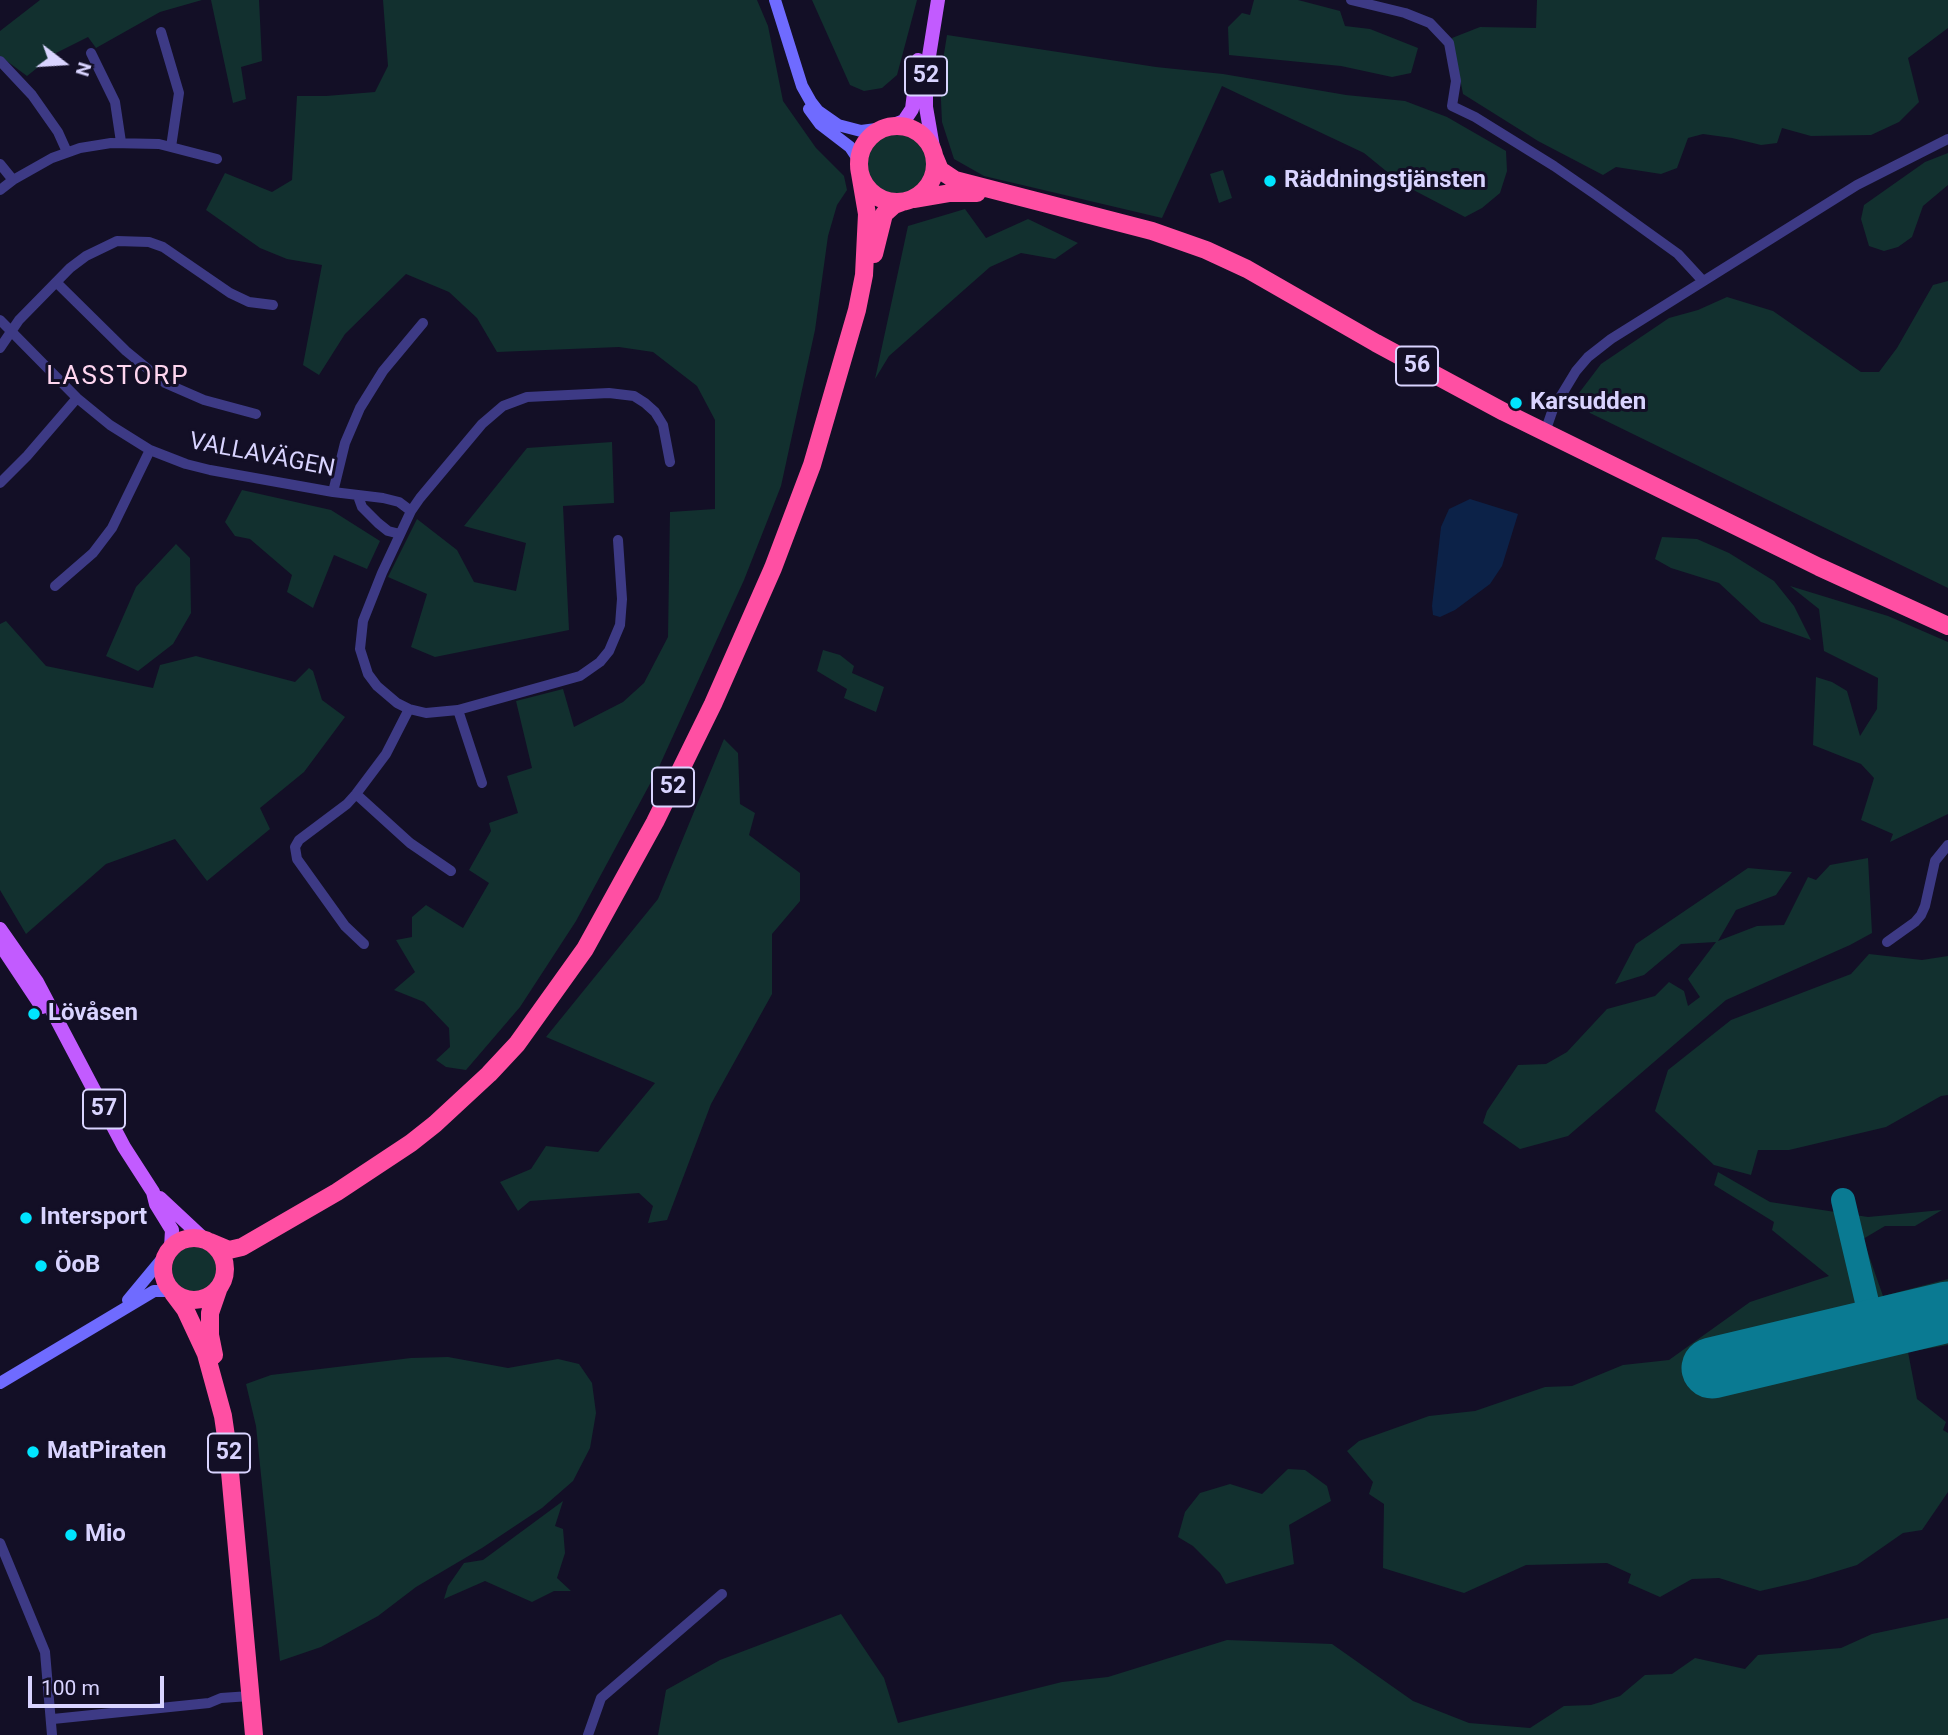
<!DOCTYPE html>
<html>
<head>
<meta charset="utf-8">
<style>
  body { margin:0 }
  #map { position:relative; width:1948px; height:1735px; overflow:hidden; background:#130f26; font-family:Roboto,sans-serif }
  canvas { display:block }
  .north { position:absolute; left:28px; top:28px; width:70px; height:70px; -webkit-text-stroke:5px #130f26; paint-order:stroke; rotate:107deg; font-size:19px; font-weight:700; line-height:28px; text-align:center; color:#d9d4ff }
  .north::after { content:''; display:block; margin:auto; width:24px; height:32px; background:#d9d4ff; clip-path:polygon(50% 0,100% 100%,50% 72%,0 100%) }
  .scale { position:absolute; left:28px; top:1676px; width:136px; height:32px; box-sizing:border-box; border:4px solid #d9d4ff; border-top:0; padding-left:9px; font-size:21px; line-height:24px; white-space:nowrap; color:#d9d4ff; -webkit-text-stroke:5px #130f26; paint-order:stroke }
</style>
</head>
<body>
<div id="map">
<canvas width="1948" height="1735"></canvas>
<div class="north">N</div>
<div class="scale">100 m</div>
</div>
<script>
const c = document.querySelector('canvas').getContext('2d');
c.lineJoin = 'round';
function fillPath(path, color) { c.fillStyle = color; c.fill(path, 'evenodd'); }
const toPath = rows => new Path2D(rows.map(r => 'M' + r).join(''));
function strokePath(path, color, width, dash) { c.strokeStyle = color; c.lineWidth = width; c.lineCap = dash ? 'butt' : 'round'; c.setLineDash(dash || []); c.stroke(path); }
function write(font, color, halo, rows, align = 'center') {
  c.font = font + ' Roboto,sans-serif'; c.lineWidth = 6; c.setLineDash([]); c.textBaseline = 'middle'; c.strokeStyle = halo; c.fillStyle = color; for (const [text, x, y, turn = 0] of rows) {
    c.save(); c.translate(x, y); c.rotate((+turn || 0) * Math.PI / 180); c.textAlign = isNaN(turn) ? turn : align; if (halo) c.strokeText(text, 0, 0); c.fillText(text, 0, 0); c.restore();
  }
}
fillPath(toPath([
  [40,0,202,0,160,12,96,48,88,37,56,53,27,76,0,56,0,31],
  [211,0,259,0,262,61,241,67,246,99,233,103],
  [383,0,757,0,768,26,783,101,816,148,844,176,847,190,837,205,828,236,815,330,781,486,744,580,658,769,576,921,520,1007,466,1070,446,1067,436,1060,450,1047,449,1028,424,1002,394,990,415,972,396,940,412,937,412,917,426,905,463,928,489,883,469,870,491,831,489,823,518,813,507,776,532,768,516,701,563,689,574,727,623,702,644,683,668,637,670,512,715,509,715,420,697,386,653,352,619,347,497,352,477,318,449,292,406,274,345,334,319,375,303,365,322,265,287,259,260,248,206,210,225,173,272,192,292,180,297,96,326,96,375,92,388,66],
  [812,0,917,0,897,75,882,88,864,91,850,85],
  [1254,0,1298,0,1340,11,1345,26,1370,29,1418,48,1411,73,1392,77,1341,66,1229,55,1228,27,1242,13,1250,15],
  [1537,0,1948,0,1948,28,1908,58,1919,102,1899,122,1871,135,1811,136,1782,128,1777,143,1761,145,1732,138,1703,134,1688,138,1677,168,1661,174,1616,167,1603,175,1538,141,1463,94,1452,38,1480,27,1536,28],
  [947,35,1156,67,1223,74,1346,95,1405,101,1447,117,1506,151,1507,171,1500,193,1482,208,1465,217,1402,184,1364,153,1222,86,1162,218,984,176,954,159,942,122,940,79],
  '867 164a30 30 0 1 1 60 0a30 30 0 1 1-60 0Z',
  [1948,153,1948,185,1923,206,1912,237,1898,247,1884,251,1869,246,1861,219,1864,205,1925,162],
  [1223,170,1232,198,1219,203,1210,174],
  [965,209,986,238,1028,219,1078,243,1055,259,1021,253,990,267,889,356,875,379,908,226],
  [1948,281,1948,588,1590,413,1579,393,1601,364,1669,318,1698,310,1727,297,1773,311,1861,372,1879,372,1897,348,1933,285],
  [612,442,614,503,563,506,569,630,435,657,411,647,427,594,388,577,417,519,457,550,474,582,516,591,526,543,464,526,527,448],
  [242,490,331,510,380,541,367,569,334,555,313,608,287,592,292,575,250,539,235,536,225,522],
  [1662,537,1697,539,1729,553,1774,581,1794,606,1811,640,1761,622,1719,583,1671,568,1655,559],
  [176,544,190,558,191,613,173,644,138,671,106,656,136,587],
  [1790,586,1888,616,1948,642,1948,814,1890,842,1893,834,1861,820,1874,778,1861,764,1813,745,1816,677,1832,682,1847,691,1860,736,1877,709,1878,678,1824,651,1819,609],
  [6,621,46,666,153,688,160,665,196,656,295,682,309,668,313,671,322,700,345,717,304,772,260,808,270,829,207,881,175,839,106,864,26,934,0,890,0,624],
  [823,650,840,655,854,666,852,673,884,687,876,712,844,698,847,689,817,671],
  [724,739,738,753,740,804,755,813,749,835,800,873,800,901,772,934,772,994,711,1104,667,1220,648,1223,653,1206,639,1193,530,1201,518,1211,500,1182,531,1169,546,1146,598,1152,655,1083,546,1037,658,899],
  [1868,858,1872,933,1850,945,1726,1000,1568,1136,1520,1149,1483,1123,1487,1111,1518,1065,1546,1064,1567,1052,1607,1009,1655,996,1669,982,1684,991,1688,1006,1700,997,1688,979,1716,942,1681,944,1644,975,1615,984,1636,944,1748,868,1792,872,1776,895,1736,910,1718,941,1757,926,1784,925,1808,877,1816,880,1830,865],
  [1869,954,1922,960,1948,956,1948,1095,1941,1096,1886,1127,1789,1150,1758,1150,1751,1175,1714,1165,1655,1111,1668,1070,1731,1020,1851,974],
  [1718,1172,1770,1202,1868,1217,1942,1210,1915,1226,1885,1226,1863,1239,1883,1296,1948,1279,1948,1345,1908,1352,1917,1399,1946,1422,1943,1430,1948,1433,1948,1492,1922,1530,1903,1533,1857,1565,1808,1580,1760,1591,1719,1578,1692,1579,1660,1597,1628,1583,1631,1574,1607,1563,1526,1565,1464,1593,1383,1568,1384,1504,1369,1494,1373,1482,1347,1451,1359,1441,1429,1416,1475,1411,1545,1387,1572,1386,1623,1365,1669,1360,1750,1302,1829,1276,1772,1230,1774,1222,1714,1185],
  '172 1269a23 23 0 1 1 46 0a23 23 0 1 1-46 0Z',
  [448,1357,508,1368,558,1359,579,1364,592,1383,596,1413,590,1448,573,1481,542,1508,482,1548,416,1587,378,1616,321,1647,280,1661,256,1426,246,1384,271,1375,411,1358],
  [1288,1469,1305,1470,1327,1486,1331,1501,1289,1525,1294,1564,1226,1584,1220,1573,1193,1546,1178,1537,1185,1512,1200,1493,1230,1484,1262,1494],
  [563,1501,555,1526,563,1529,565,1553,557,1578,571,1591,554,1591,532,1602,485,1581,444,1599,448,1586,464,1563,483,1560],
  [841,1614,884,1678,898,1723,1062,1682,1108,1677,1227,1640,1332,1644,1413,1701,1469,1723,1530,1728,1564,1706,1591,1705,1620,1696,1645,1675,1672,1674,1695,1658,1745,1669,1758,1655,1841,1648,1872,1634,1948,1618,1948,1735,658,1735,666,1690,720,1660]
]), '#12302f');
fillPath(toPath([
  [1470,499,1518,514,1502,566,1490,584,1455,610,1440,617,1433,615,1432,606,1441,527,1449,509]
]), '#0c2248');
strokePath(toPath([
  [1843,1200,1867,1302]
]), '#0a7a92', 24);
strokePath(toPath([
  [1712,1368,1948,1312]
]), '#0a7a92', 61);
strokePath(toPath([
  [1351,0,1405,13,1430,23,1449,43,1456,81,1452,106,1475,117,1554,166,1596,195,1678,254,1702,280],
  [161,32,179,93,171,147],
  [91,53,115,102,121,142],
  [0,61,32,95,58,132,67,152],
  [0,164,13,180],
  [0,190,13,180,52,158,80,148,111,143,159,144,217,159],
  [57,283,126,351,165,383,204,400,256,414],
  [0,320,77,398,110,425,150,450,186,464,210,470,333,492,383,498,399,502,411,511],
  [0,348,19,320,70,268,86,256,117,241,149,242,163,247,230,293,249,302,273,305],
  [1545,432,1553,409,1576,371,1588,357,1611,339,1857,185,1948,139],
  [0,483,27,456,77,398],
  [333,492,345,443,360,408,383,371,423,323],
  [358,496,362,507,378,523,388,531,400,534],
  [618,540,622,599,620,625,609,651,600,662,580,676,458,710,426,713,409,709,397,703,377,686,368,674,360,649,363,621,382,573,411,511,420,498,482,424,503,406,527,397,609,393,634,396,645,403,655,412,663,425,670,462],
  [55,586,93,553,112,528,150,450],
  [458,710,482,783],
  [356,794,410,843,451,871],
  [1887,942,1915,922,1921,915,1925,906,1935,861,1948,845],
  [364,944,345,926,297,859,295,847,299,840,347,804,356,794,386,754,409,709],
  [0,1543,45,1652,52,1735],
  [53,1719,209,1703,221,1698,250,1696],
  [588,1735,601,1698,722,1594]
]), '#3d3a85', 10);
strokePath(toPath([
  [775,0,802,86,811,102,818,111,838,125,861,131,884,128],
  [809,109,820,124,850,147,856,156,859,166],
  [128,1300,167,1253],
  [0,1383,154,1291,171,1291]
]), '#6f6bff', 12);
strokePath(toPath([
  [891,126,904,121,912,109,918,60],
  [934,153,926,107,926,75,938,0],
  [0,929,37,982,124,1147,153,1192,156,1204,172,1230,171,1248],
  [0,944,42,1007],
  [160,1198,205,1240]
]), '#c25bff', 14);
strokePath(toPath([
  '859 164a38 38 0 1 1 76 0a38 38 0 1 1-76 0Z',
  [935,158,940,170,955,180,1152,231,1206,250,1247,269,1376,343,1504,412,1819,567,1948,626],
  [915,199,950,193,977,193],
  [874,254,884,214,894,205,902,202],
  '163 1269a31 31 0 1 1 62 0a31 31 0 1 1-62 0Z',
  [210,1242,229,1250,242,1247,337,1192,411,1143,435,1124,489,1074,517,1044,585,949,655,822,713,704,773,568,812,465,857,310,864,275,867,214,860,173],
  [173,1293,185,1309,206,1354,223,1416,228,1450,254,1735],
  [214,1355,210,1335,210,1313,219,1287]
]), '#ff4fa3', 18);
for (const [x, y, r, color] of [
  [1270,181,7,"#00e5ff"],
  [1516,403,7,"#00e5ff"],
  [34,1014,7,"#00e5ff"],
  [26,1218,7,"#00e5ff"],
  [41,1266,7,"#00e5ff"],
  [33,1452,7,"#00e5ff"],
  [71,1535,7,"#00e5ff"]
]) { const dot = new Path2D(); dot.arc(x, y, r, 0, 2 * Math.PI); c.fillStyle = color; c.fill(dot); strokePath(dot, '#130f26', 2.5); }
for (const [x, y, w] of [
  [926,76,42],
  [1417,366,42],
  [673,787,42],
  [104,1109,42],
  [229,1453,42]
]) { const box = new Path2D(); box.roundRect(x - w / 2, y - 19.5, w, 39, 5); c.fillStyle = '#130f26'; c.fill(box); strokePath(box, '#d9d4ff', 2); }
write('bold 23px', '#d9d4ff', null, [
  ["52",926,76],
  ["56",1417,366],
  ["52",673,787],
  ["57",104,1109],
  ["52",229,1453]
]);
write('bold 24px', '#d9d4ff', '#130f26', [
  ["Räddningstjänsten",1284,181],
  ["Karsudden",1530,403],
  ["Lövåsen",48,1014],
  ["Intersport",40,1218],
  ["ÖoB",55,1266],
  ["MatPiraten",47,1452],
  ["Mio",85,1535]
], 'left');
write('24px', '#d9d4ff', '#130f26', [
  ["VALLAVÄGEN",262,456,11]
]);
c.letterSpacing = '2px';
write('26px', '#ffd6f0', '#130f26', [
  ["LASSTORP",118,377]
]);
c.letterSpacing = '0px';
</script>
</body>
</html>
